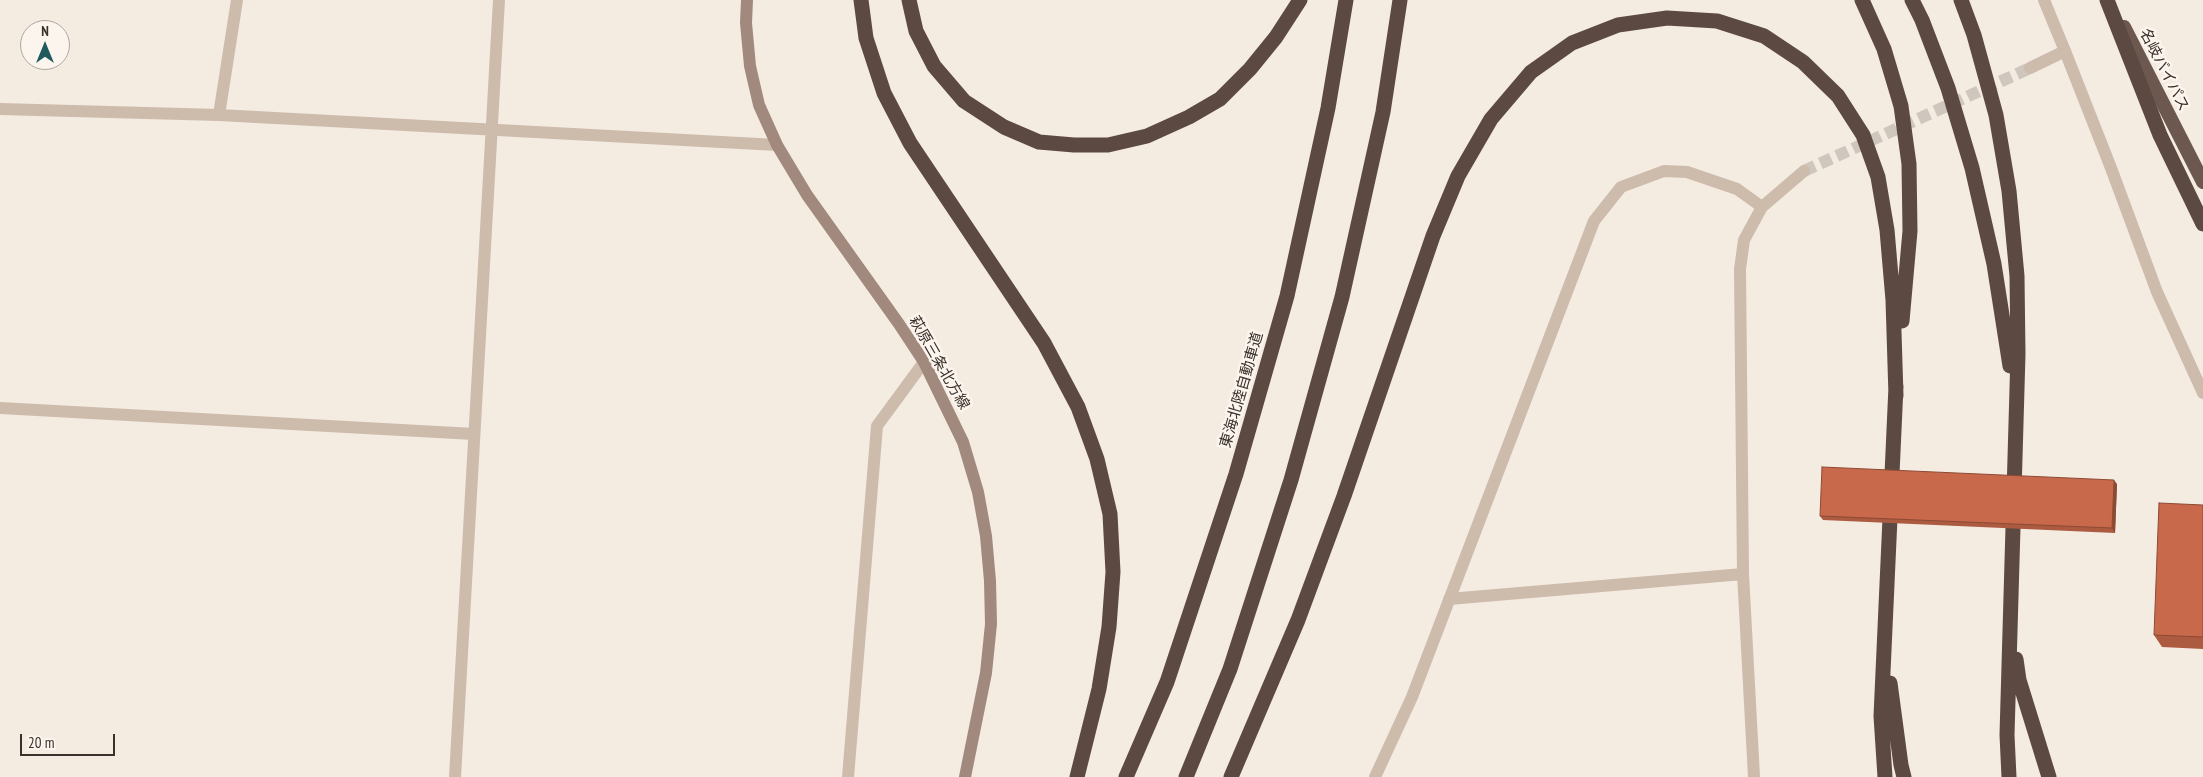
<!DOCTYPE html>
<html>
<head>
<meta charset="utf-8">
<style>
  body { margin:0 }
  #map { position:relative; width:2203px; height:777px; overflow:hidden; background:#f4ebe1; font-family:"PT Sans Narrow",sans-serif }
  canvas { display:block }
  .north { position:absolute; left:20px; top:20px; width:50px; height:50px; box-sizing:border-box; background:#fbf5ee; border:1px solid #aea6a0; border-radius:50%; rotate:0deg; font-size:14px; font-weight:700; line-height:20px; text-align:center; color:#3b302b }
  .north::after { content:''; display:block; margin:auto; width:18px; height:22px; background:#1f5a5e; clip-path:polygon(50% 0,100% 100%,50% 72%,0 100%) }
  .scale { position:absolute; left:20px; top:734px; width:95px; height:22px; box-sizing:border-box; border:2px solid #3b302b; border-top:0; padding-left:6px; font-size:15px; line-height:18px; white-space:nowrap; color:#3b302b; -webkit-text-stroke:4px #fbf5ee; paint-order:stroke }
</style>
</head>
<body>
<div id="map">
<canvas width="2203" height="777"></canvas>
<div class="north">N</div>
<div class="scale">20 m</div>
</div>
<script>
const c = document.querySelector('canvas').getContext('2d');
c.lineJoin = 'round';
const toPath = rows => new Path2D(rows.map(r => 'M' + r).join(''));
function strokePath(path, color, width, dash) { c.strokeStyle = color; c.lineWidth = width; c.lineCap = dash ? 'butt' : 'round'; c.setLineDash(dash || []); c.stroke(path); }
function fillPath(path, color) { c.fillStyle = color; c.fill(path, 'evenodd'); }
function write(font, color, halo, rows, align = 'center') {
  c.font = font + ' "PT Sans Narrow","Noto Sans JP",sans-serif'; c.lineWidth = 5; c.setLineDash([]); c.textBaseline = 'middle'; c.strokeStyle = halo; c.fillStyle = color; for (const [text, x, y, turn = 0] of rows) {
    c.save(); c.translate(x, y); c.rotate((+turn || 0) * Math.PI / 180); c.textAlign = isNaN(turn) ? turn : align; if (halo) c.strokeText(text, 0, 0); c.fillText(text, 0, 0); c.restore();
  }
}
strokePath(toPath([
  [1804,171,2030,68]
]), '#cfc6bd', 12, [12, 6]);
strokePath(toPath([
  [2065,51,2111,168,2157,292,2203,393]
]), '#cdbbac', 12);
strokePath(toPath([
  [2030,68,2065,51,2044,0],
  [0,109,219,115,777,145],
  [219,115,237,0],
  [0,408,474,434],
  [1449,599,1743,574],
  [455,777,499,0],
  [848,777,877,426,924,362],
  [1375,777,1412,697,1594,221,1621,187,1664,171,1687,172,1737,189,1762,207],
  [1754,777,1743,574,1740,269,1744,240,1762,207,1804,171]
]), '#cdbbac', 12);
strokePath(toPath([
  [747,0,746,23,750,66,759,105,777,145,807,195,899,324,924,362,963,442,978,492,986,536,990,581,991,624,986,673,965,777]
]), '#a18a7d', 12);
strokePath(toPath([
  [2124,27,2203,182]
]), '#6c584f', 14);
strokePath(toPath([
  [861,0,866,38,884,93,910,143,1044,343,1078,407,1097,459,1110,514,1113,572,1109,627,1099,689,1077,777],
  [909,0,916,31,934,66,964,101,1004,127,1039,142,1074,145,1108,145,1147,136,1189,117,1220,99,1250,69,1276,37,1300,0],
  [1862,0,1884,49,1901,106,1909,164,1910,231,1902,321],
  [1912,0,1922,20,1948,88,1972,168,1994,264,2010,366],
  [1961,0,1974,35,1996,115,2009,191,2017,276,2018,354,2007,735,2009,777],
  [2107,0,2160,135,2203,224],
  [2016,659,2019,680,2049,777],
  [1890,683,1901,765,1904,777],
  [1126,777,1167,682,1236,474,1287,296,1328,108,1346,0],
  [1186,777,1230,669,1291,480,1342,297,1383,112,1400,0],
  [1231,777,1298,620,1344,496,1433,236,1458,176,1491,119,1531,72,1572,43,1618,25,1667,18,1717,21,1764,36,1803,62,1838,96,1863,135,1878,177,1887,230,1893,300,1896,396],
  [1885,777,1881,716,1896,386]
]), '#5c4a42', 15);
fillPath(toPath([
  [2117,484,2115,533,1823,520,1820,516],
  [2203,505,2203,649,2162,647,2154,635]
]), '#ac5a40');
fillPath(toPath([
  [2114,480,2117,484,2115,533,2112,528]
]), '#8c4a34');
const building = toPath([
  [1822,467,2114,480,2112,528,1820,516,1822,467],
  [2159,503,2203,505,2203,637,2154,635,2159,503]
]);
fillPath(building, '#c8694b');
strokePath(building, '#8c4a34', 1);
write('15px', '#3b302b', '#fbf5ee', [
  ["名岐バイパス",2164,70,63],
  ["萩原三条北方線",939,363,60],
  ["東海北陸自動車道",1242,390,-74]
]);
</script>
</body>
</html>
